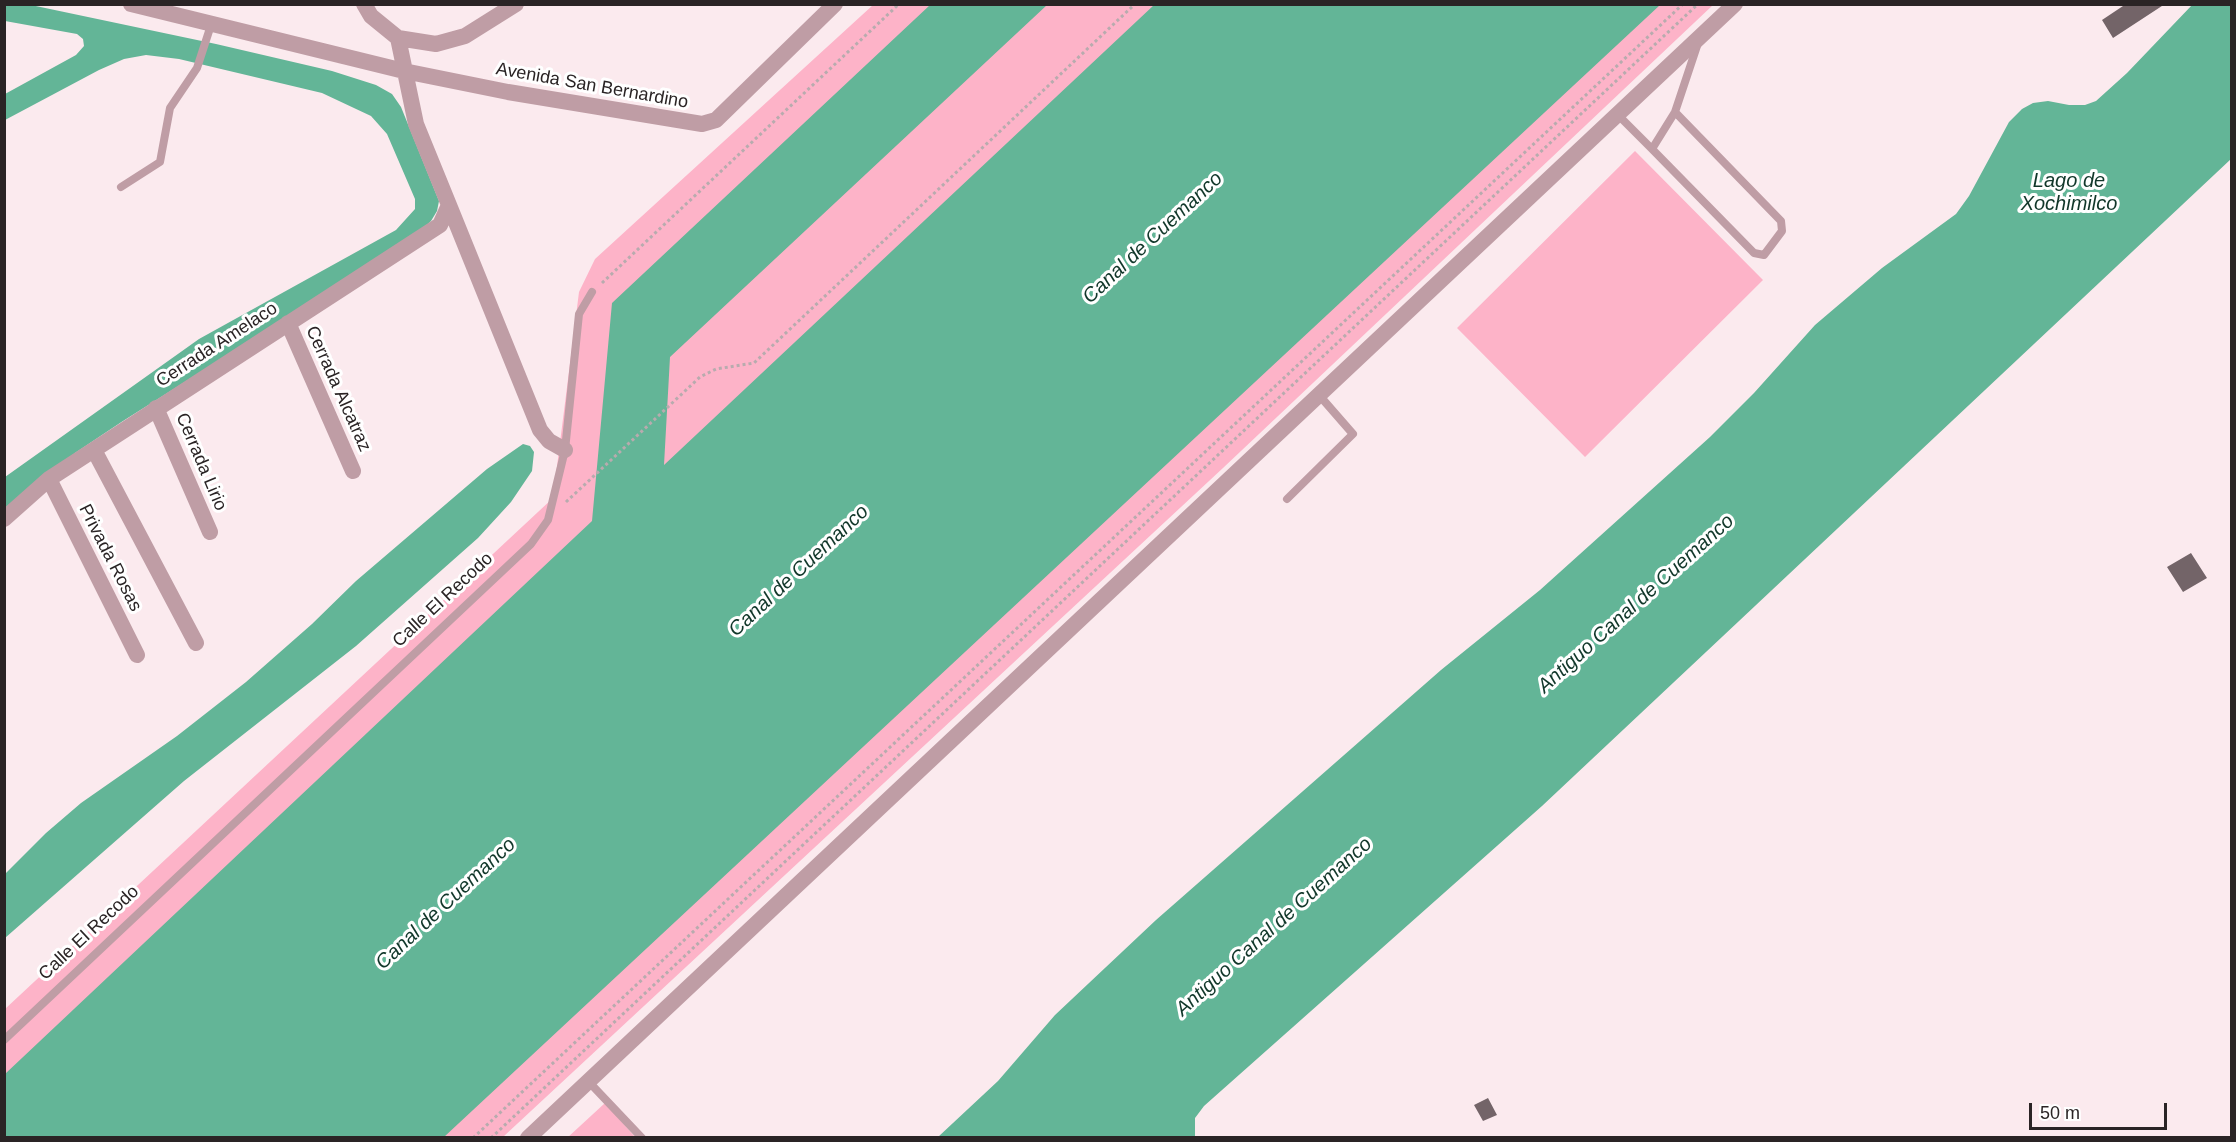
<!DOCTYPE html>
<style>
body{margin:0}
#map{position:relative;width:2236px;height:1142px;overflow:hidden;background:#fbeaee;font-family:Helvetica,sans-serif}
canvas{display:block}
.frame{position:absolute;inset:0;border:6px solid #2a2425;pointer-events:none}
.scale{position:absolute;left:2029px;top:1103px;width:138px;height:27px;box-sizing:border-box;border:3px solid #2a2425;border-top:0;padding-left:8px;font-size:18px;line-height:21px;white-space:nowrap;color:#2a2425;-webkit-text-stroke:4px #fff;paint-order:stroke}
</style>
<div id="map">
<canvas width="2236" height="1142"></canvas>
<div class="frame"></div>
<div class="scale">50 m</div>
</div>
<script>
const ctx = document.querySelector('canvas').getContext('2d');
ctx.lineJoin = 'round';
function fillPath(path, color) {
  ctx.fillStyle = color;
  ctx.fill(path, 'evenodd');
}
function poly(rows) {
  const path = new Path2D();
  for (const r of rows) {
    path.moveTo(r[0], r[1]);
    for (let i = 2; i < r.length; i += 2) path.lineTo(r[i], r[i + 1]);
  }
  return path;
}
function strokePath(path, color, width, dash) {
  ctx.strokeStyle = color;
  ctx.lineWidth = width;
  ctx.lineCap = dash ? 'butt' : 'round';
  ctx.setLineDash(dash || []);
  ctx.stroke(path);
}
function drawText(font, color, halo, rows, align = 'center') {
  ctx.font = font + ' Helvetica,sans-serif';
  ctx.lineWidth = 6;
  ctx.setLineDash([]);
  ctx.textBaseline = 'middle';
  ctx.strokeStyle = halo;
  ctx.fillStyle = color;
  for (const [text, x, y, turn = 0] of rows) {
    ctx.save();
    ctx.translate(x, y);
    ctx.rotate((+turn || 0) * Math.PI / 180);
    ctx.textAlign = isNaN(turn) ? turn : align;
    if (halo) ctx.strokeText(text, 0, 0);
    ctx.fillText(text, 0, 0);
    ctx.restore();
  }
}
fillPath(poly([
 [873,5,1713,5,1223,468,503,1137,5,1138,5,1009,553,498,579,292,595,259],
 [1635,151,1763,280,1585,457,1457,328],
 [605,1103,636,1138,567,1138]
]), '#fdb3c8');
fillPath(poly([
 [2193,4,2231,5,2231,159,1542,806,1204,1106,1195,1118,1195,1137,938,1137,998,1081,1055,1015,1156,920,1441,670,1540,590,1710,437,1754,393,1815,325,1882,268,1956,214,1969,196,2009,122,2022,109,2033,103,2048,101,2069,105,2085,105,2096,101,2127,73],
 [5,5,31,5,216,44,332,71,376,85,392,94,401,107,439,201,437,211,431,221,413,238,123,421,75,453,5,510,5,477,199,339,396,230,415,209,415,199,387,134,371,116,322,93,179,59,146,55,124,59,99,70,5,120,5,94,76,55,84,46,83,39,77,34,5,21],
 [930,5,1047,5,670,357,664,465,1154,5,1660,5,444,1137,5,1137,5,1074,592,521,612,303],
 [523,444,530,446,534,452,532,471,511,502,478,538,356,646,184,781,5,938,5,874,46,833,81,803,177,736,246,682,312,624,356,581,487,469]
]), '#63b597');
fillPath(poly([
 [2126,4,2165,4,2113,38,2102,20],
 [2191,553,2207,578,2183,592,2167,567],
 [1488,1098,1497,1115,1483,1121,1474,1105]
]), '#736468');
strokePath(poly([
 [602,283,899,4],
 [566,502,700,377,716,369,754,363,1135,4],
 [473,1138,1683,4],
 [491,1138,1698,4]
]), '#b8abae', 3, [3, 3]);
strokePath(poly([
 [1675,112,1781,221,1782,231,1764,255,1754,253,1652,149,1675,112,1698,43],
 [1618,115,1652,149],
 [121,187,160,162,170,108,197,68,211,25],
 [1287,499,1353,434,1319,395],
 [4,1040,531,544,548,520,565,450,579,314,592,292],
 [588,1081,642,1138]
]), '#bf9da5', 8);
strokePath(poly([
 [131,4,404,71,508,92,702,124,716,120,835,4],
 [364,4,371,16,398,38,416,124,449,205,540,430,549,441,565,450],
 [398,38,436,44,465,36,516,4],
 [288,323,353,471],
 [156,408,210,532],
 [94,450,196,643],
 [49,479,137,655],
 [4,519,49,479,440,225,449,205],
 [528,1138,1735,4]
]), '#bf9da5', 16);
drawText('18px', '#2a2425', '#fff', [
 ["Avenida San Bernardino",592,86,10],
 ["Cerrada Amelaco",217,345,-33],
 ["Cerrada Alcatraz",338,389,66],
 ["Cerrada Lirio",201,462,67],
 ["Privada Rosas",110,558,63],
 ["Calle El Recodo",443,600,-43],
 ["Calle El Recodo",89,933,-43]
]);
drawText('italic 20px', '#11372a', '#fff', [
 ["Lago de",2069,181],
 ["Xochimilco",2069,204],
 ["Canal de Cuemanco",1153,238,-43],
 ["Canal de Cuemanco",799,571,-43],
 ["Antiguo Canal de Cuemanco",1636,604,-42],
 ["Canal de Cuemanco",446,904,-43],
 ["Antiguo Canal de Cuemanco",1274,927,-42]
]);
</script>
